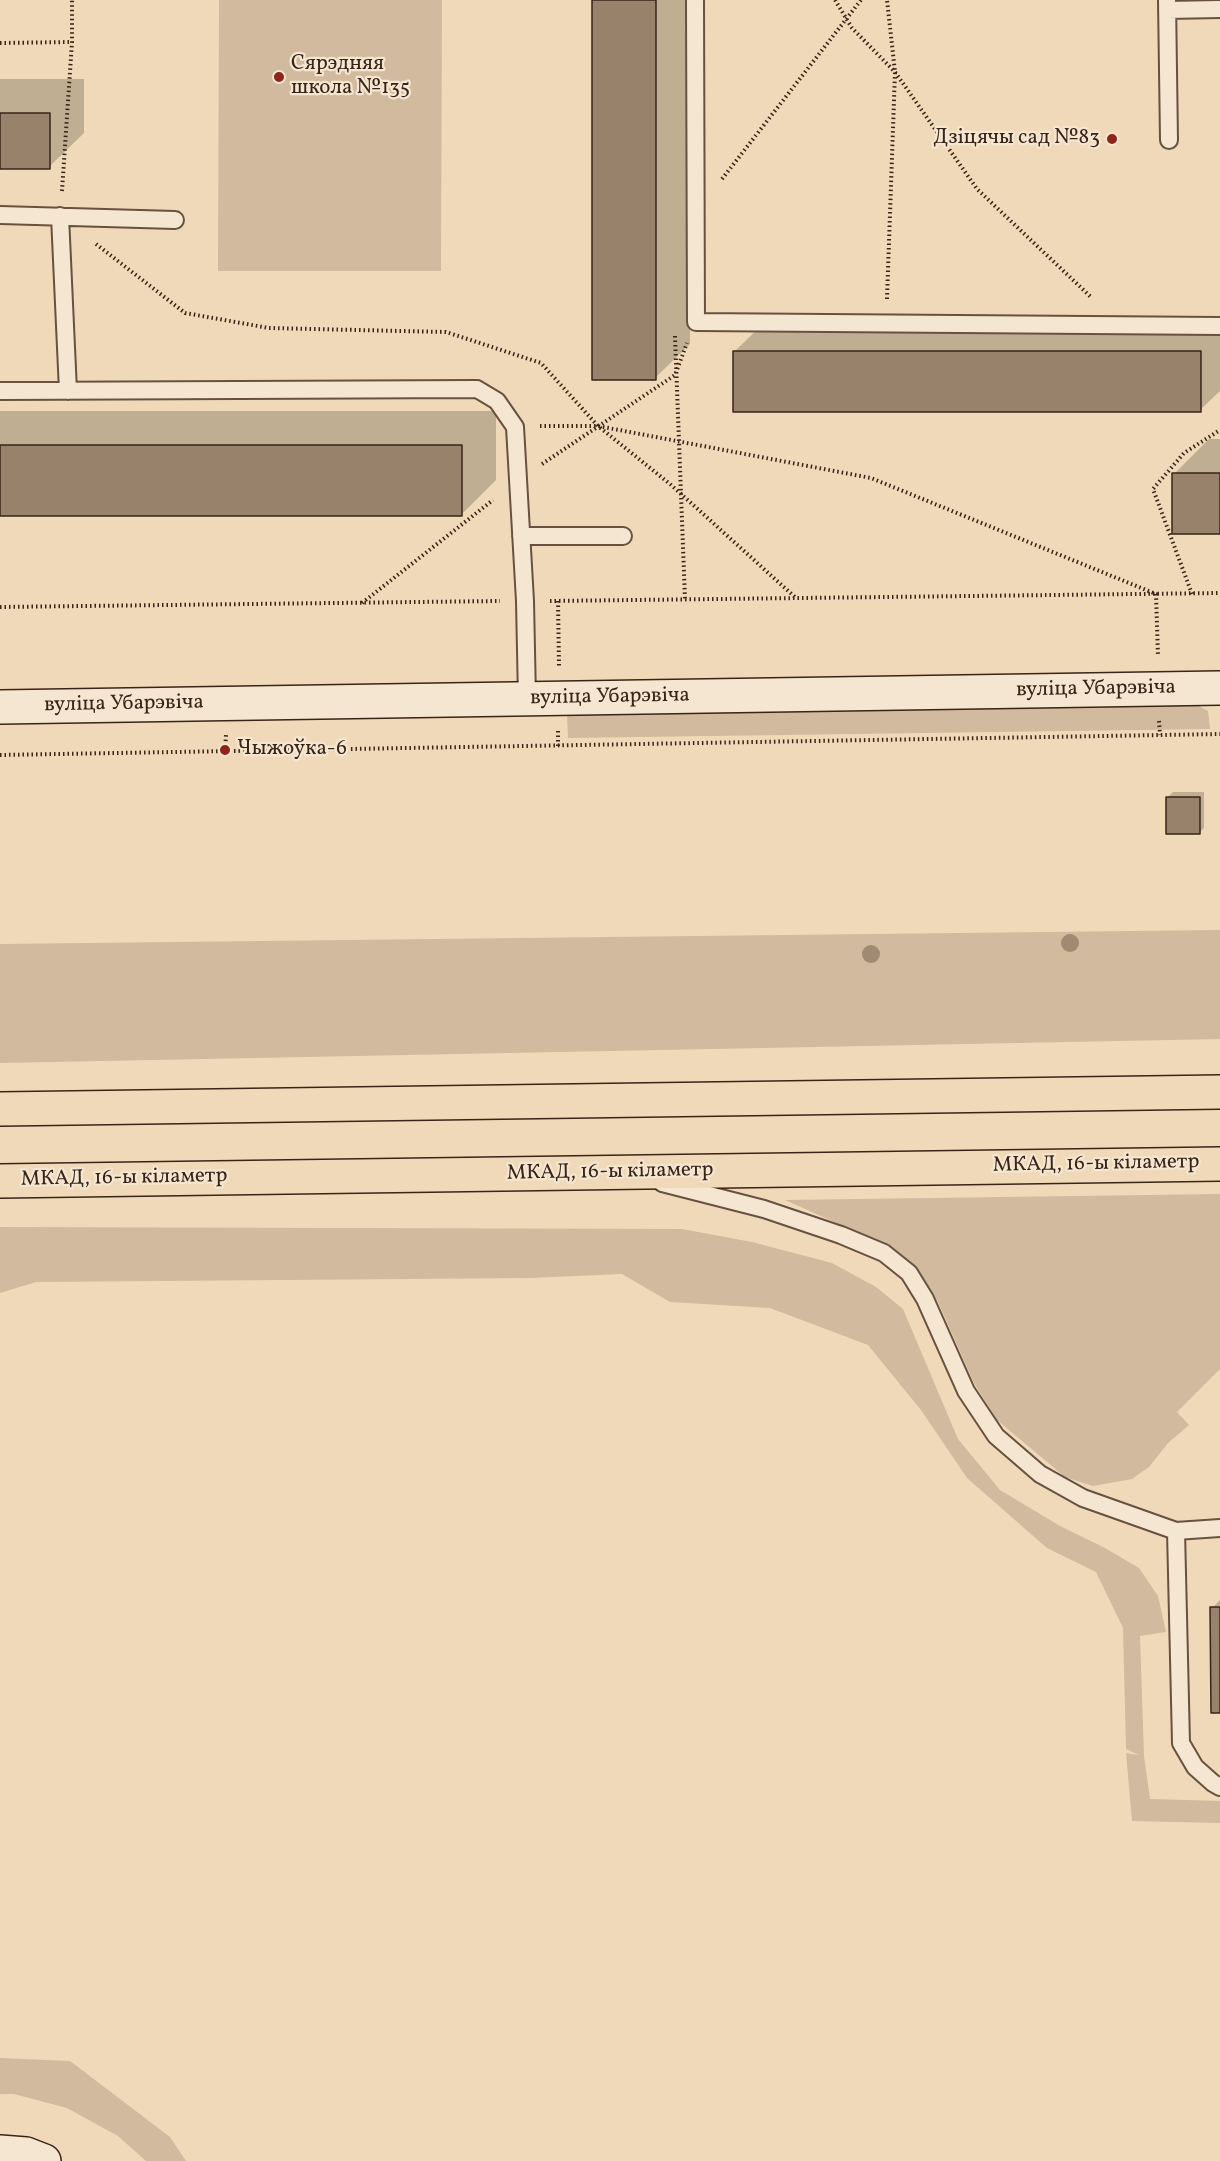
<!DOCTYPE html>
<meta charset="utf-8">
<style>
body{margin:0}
canvas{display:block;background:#f0d9b8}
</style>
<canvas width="1220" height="2161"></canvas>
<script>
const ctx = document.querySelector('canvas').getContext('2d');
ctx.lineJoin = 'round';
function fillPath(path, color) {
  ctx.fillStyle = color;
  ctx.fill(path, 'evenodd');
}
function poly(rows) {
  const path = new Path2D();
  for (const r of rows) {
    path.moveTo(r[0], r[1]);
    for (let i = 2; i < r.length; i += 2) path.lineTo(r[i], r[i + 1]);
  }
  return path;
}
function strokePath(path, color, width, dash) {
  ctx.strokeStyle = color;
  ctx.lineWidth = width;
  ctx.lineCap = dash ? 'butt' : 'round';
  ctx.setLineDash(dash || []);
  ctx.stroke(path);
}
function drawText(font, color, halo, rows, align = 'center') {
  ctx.font = font + ' Vollkorn,serif';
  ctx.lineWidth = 4.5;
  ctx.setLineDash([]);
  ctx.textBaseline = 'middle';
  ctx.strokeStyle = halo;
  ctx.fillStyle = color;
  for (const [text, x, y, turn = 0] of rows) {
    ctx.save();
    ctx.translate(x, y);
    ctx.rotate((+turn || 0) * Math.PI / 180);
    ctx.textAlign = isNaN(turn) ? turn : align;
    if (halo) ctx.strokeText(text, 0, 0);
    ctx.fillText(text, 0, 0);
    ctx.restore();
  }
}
fillPath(poly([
 [219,0,442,0,441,271,218,271],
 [1197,705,1208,711,1210,729,568,738,567,713],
 [1220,930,1220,1039,0,1063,0,944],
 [1220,1194,1220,1371,1219,1370,1177,1412,1189,1425,1168,1443,1149,1467,1132,1479,1093,1486,1065,1477,997,1420,974,1383,938,1302,917,1268,893,1248,785,1200],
 [0,1227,682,1229,752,1242,832,1263,876,1287,903,1309,958,1439,1000,1490,1060,1526,1105,1548,1139,1568,1158,1596,1166,1632,1140,1636,1144,1756,1150,1799,1220,1801,1220,1823,1132,1821,1126,1753,1139,1755,1126,1749,1123,1628,1096,1572,1047,1548,967,1478,921,1410,868,1345,770,1308,670,1302,622,1274,530,1278,36,1282,0,1293],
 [0,2058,70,2061,170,2137,186,2161,146,2161,118,2136,67,2108,14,2094,0,2094]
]), '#d1ba9d');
fillPath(poly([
 [594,0,690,0,690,344,655,378],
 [0,79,84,79,84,133,49,167,0,167],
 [769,318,1220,318,1220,391,1200,410,734,352],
 [0,411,496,411,496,480,461,515,0,515],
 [1209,439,1220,439,1220,532,1174,474],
 [1173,792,1204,792,1204,828,1200,832,1168,797],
 [1220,1600,1220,1712,1212,1608]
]), '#0003');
const building = poly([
 [592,0,656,0,656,380,592,380,592,0],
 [0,113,50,113,50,169,0,169,0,113],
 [733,351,1201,351,1201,412,733,412,733,351],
 [0,445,462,445,462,516,0,516,0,445],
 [1172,473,1220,473,1220,534,1172,534,1172,473],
 [1166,797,1200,797,1200,834,1166,834,1166,797],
 [1210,1607,1220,1607,1220,1713,1211,1713,1210,1607]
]);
fillPath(building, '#98826b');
strokePath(building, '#392418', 1.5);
const service = poly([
 [695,0,696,322,1220,326],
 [1167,0,1169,140],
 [1167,10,1220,9],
 [0,215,175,220],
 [60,216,68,391],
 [0,391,477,389,497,401,515,427,525,601,527,699],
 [521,536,623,536],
 [662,1183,764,1209,841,1235,884,1253,909,1273,925,1299,966,1391,996,1436,1040,1474,1083,1498,1176,1531,1220,1528],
 [1176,1531,1181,1743,1195,1767,1213,1783,1220,1787]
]);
const secondary = poly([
 [0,707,1220,688],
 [0,2152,26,2154,44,2161]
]);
const trunk = poly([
 [0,1109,1220,1092],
 [0,1181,1220,1164]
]);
strokePath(service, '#675140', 20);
strokePath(secondary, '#392418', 36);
strokePath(trunk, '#392418', 36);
strokePath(poly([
 [835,0,852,28,895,72,977,189,1092,298],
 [0,43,72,42],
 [722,179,861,0],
 [62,191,72,42,72,0],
 [96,244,185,313,269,328,446,332,541,363,598,426,670,484,796,598],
 [887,299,895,72,887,0],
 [675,336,685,599],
 [540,426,598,426,871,478,1156,594,1158,656],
 [542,464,675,375,687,343],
 [1192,594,1153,489,1184,453,1220,430],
 [550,601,1220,593],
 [558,601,559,666],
 [362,603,493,500],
 [0,607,500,601],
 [1159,721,1160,735],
 [558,746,558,731],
 [225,750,226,735],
 [0,755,1220,734]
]), '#392418', 4, [1.5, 3]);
strokePath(service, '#f5e6d1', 16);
strokePath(secondary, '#f5e6d1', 33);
strokePath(trunk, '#f0d9b8', 33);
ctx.fillStyle = '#a08a72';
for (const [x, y] of [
 [1070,943],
 [871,954]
]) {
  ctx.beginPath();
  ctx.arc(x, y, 9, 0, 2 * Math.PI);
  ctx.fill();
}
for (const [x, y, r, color] of [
 [279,77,6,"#8f2418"],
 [1112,139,6,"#8f2418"],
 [225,750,6,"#8f2418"]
]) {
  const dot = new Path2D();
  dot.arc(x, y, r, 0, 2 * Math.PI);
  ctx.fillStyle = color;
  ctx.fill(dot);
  strokePath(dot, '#f5e6d1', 2);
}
drawText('21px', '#392418', '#f5e6d1', [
 ["Сярэдняя",291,65],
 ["школа №135",291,89],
 ["Дзіцячы сад №83",1100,139,"right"],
 ["Чыжоўка-6",237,750]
], 'left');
drawText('21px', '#392418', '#f5e6d1', [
 ["вуліца Убарэвіча",1096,690,-1],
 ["вуліца Убарэвіча",610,698,-1],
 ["вуліца Убарэвіча",124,705,-1],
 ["МКАД, 16-ы кіламетр",1096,1165,-1],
 ["МКАД, 16-ы кіламетр",610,1173,-1],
 ["МКАД, 16-ы кіламетр",124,1179,-1]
]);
</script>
